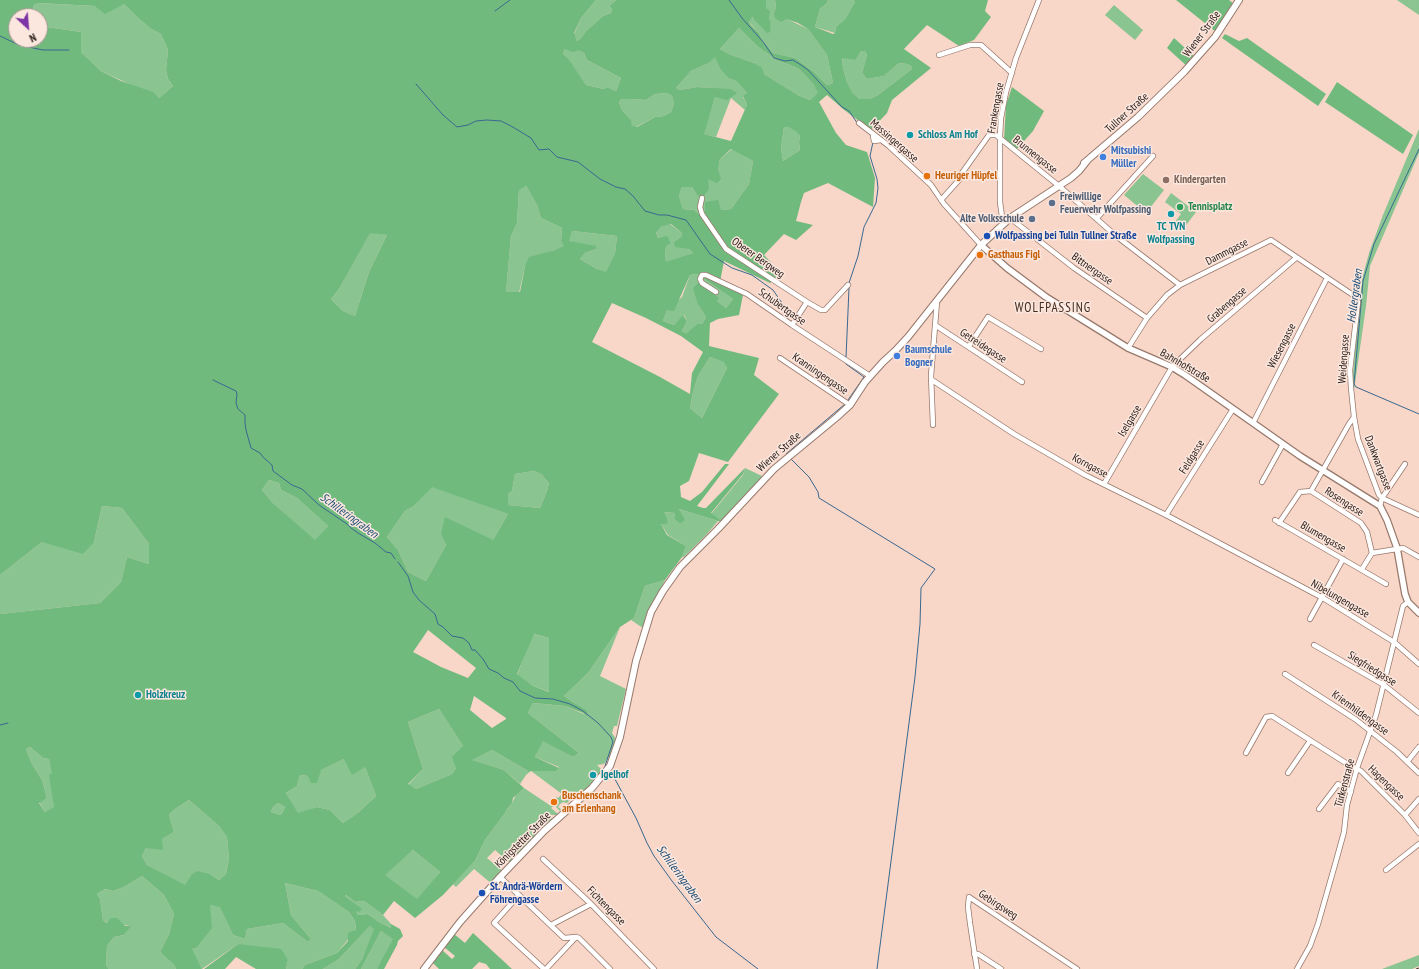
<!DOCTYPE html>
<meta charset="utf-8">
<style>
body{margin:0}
#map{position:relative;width:1419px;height:969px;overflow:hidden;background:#f8d6c8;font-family:"PT Sans Narrow",sans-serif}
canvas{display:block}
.north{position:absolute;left:8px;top:8px;width:40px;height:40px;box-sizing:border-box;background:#fbe7de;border:1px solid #a6958e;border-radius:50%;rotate:154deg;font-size:11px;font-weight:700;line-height:16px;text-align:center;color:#261a15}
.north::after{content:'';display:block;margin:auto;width:14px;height:18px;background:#7d34a7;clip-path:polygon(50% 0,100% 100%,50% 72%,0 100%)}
</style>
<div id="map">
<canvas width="1419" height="969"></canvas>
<div class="north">N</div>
</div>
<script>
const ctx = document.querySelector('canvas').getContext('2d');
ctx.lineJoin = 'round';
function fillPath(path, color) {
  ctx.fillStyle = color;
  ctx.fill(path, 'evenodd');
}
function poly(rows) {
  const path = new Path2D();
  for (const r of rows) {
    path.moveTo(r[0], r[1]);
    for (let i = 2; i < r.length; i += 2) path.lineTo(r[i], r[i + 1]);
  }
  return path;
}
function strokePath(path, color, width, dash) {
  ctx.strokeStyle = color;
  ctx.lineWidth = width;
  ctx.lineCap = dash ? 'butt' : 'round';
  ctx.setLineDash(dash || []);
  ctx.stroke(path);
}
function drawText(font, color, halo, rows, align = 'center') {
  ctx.font = font + ' "PT Sans Narrow",sans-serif';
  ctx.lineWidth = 3;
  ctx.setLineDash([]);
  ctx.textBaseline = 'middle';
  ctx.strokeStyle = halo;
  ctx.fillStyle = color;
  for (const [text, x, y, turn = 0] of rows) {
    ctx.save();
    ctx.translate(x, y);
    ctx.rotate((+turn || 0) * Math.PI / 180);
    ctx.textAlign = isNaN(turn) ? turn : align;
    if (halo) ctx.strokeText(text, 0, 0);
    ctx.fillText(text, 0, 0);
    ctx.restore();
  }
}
fillPath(poly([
 [596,0,616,0,609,6,612,9,611,13,603,16,586,31,581,38,577,41,574,34,581,18],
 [766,0,775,0,776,7,774,13,808,29,827,55,833,83,827,85,814,72,795,58,773,53,763,41,759,33,749,22,751,17,770,26,771,20,769,19,766,8],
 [828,0,853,0,855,2,845,19,836,27,835,33,815,27,820,9,827,3],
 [1397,0,1419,0,1419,15],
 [38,3,95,6,124,4,138,18,151,29,161,34,168,50,166,70,168,79,173,86,159,98,101,71,81,52,81,32,40,26,40,16,31,16,34,5],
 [1114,5,1143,30,1135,40,1105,15],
 [739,28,757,46,778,61,788,64,799,69,814,85,819,93,810,100,798,95,764,74,754,63,729,54,720,49],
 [565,49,579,49,584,53,587,60,621,78,616,91,607,87,604,89,586,85,563,54],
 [865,50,867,55,862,73,867,79,884,76,899,63,907,64,911,66,912,69,878,95,870,99,860,99,853,93,847,82,843,68,842,57,856,60,861,51],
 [715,56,720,69,728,78,736,81,747,93,743,97,747,105,745,110,731,98,716,137,703,134,715,97,712,88,697,87,680,90,676,88,691,71,709,63],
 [667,93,672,96,674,104,671,112,664,116,655,117,636,127,630,125,632,121,622,110,619,102,622,99,633,99,646,100,655,94],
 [784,127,788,127,796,130,800,136,799,142,800,150,783,161,781,148],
 [1419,129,1419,153,1370,266,1366,306,1354,390,1352,384,1362,279,1369,253,1383,215],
 [732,149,753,161,749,184,731,209,705,212,700,215,694,210,683,209,679,196,682,187,692,187,697,195,708,186,708,178,718,170,720,159],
 [1143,174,1164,190,1146,213,1124,195],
 [526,186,537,205,541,218,562,228,561,241,565,246,552,251,525,266,519,293,506,292,511,236,517,223,519,189],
 [1171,193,1196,212,1184,228,1175,222,1181,214,1165,202],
 [670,224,682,233,682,236,674,242,689,249,693,253,666,263,665,251,667,245,664,236,658,238,656,233,661,227],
 [572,231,617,236,615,253,606,273,597,269,580,259,585,253,596,249,568,241],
 [370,232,387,235,369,272,355,316,343,311,331,299,339,289],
 [697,274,733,299,726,308,717,301,719,298,698,305,706,317,702,324,698,323,686,335,682,331,687,321,684,315,674,325,663,321,667,310,682,297,690,275],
 [710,357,725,362,727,368,702,418,690,408,693,392,698,376],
 [745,468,762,476,761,480,722,521,711,514,743,475],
 [534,471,541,474,549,483,547,491,540,508,508,505,508,494,512,491,515,474],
 [269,480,279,483,281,490,297,498,328,526,315,541,273,503,262,490],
 [432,486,508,514,493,540,441,533,446,545,426,581,408,572,398,550,387,537,405,511,414,506],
 [102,506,122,508,149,544,149,564,127,557,121,582,100,603,0,614,0,575,42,542,94,542],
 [679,509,718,521,707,534,684,557,682,557,686,546,668,535,661,524,666,524,663,512,675,513,674,519,680,524,684,520],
 [665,580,650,611,643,628,631,620,634,618,645,586],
 [620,627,600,676,626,689,617,726,614,726,612,733,616,739,614,750,604,764,597,765,603,771,598,778,576,798,565,789,564,791,571,797,568,794,567,796,570,800,567,803,563,802,560,804,558,807,561,809,560,811,556,807,558,804,557,803,554,807,552,807,551,808,558,814,557,815,550,815,549,818,554,818,543,828,540,825,533,830,537,834,510,863,495,850,487,858,503,871,492,884,474,869,456,887,453,884,475,861,485,840,505,813,507,809,512,803,516,795,524,788,551,806,557,801,554,799,556,797,558,798,562,794,531,771,526,775,520,784,504,770,471,760,492,750,528,771,556,771,559,767,535,757,543,740,573,757,579,753,528,713,533,703,565,706,586,715,575,703,564,696,588,673],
 [533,634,549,638,550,692,533,686,517,675],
 [439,709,463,746,456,768,452,774,416,789,408,785,423,769,408,722],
 [30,747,43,758,49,759,53,773,54,808,45,812,39,802,47,798,42,780,32,764,26,749],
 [344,759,365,767,376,796,359,812,343,823,330,810,317,807,298,814,286,793,297,786,300,775,308,776],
 [189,800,219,826,227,837,229,859,226,874,219,880,210,874,191,875,185,886,147,865,142,856,146,848,174,832,169,815,175,809],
 [278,803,285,807,283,812,280,815,271,812,273,807],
 [413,850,440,872,417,900,384,875],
 [142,876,164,895,174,914,169,934,160,952,174,965,176,969,109,969,106,965,107,946,114,937,124,935,130,926,108,923,103,920,100,899,97,894,105,889,113,891,124,887],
 [285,883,318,891,349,912,355,921,356,930,337,953,305,965,302,969,286,969,288,960,238,944,202,969,191,949,196,948,209,905,220,906,233,935,245,939,247,929,283,923,308,942,311,939,291,915],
 [346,895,355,902,364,901,383,915,391,924,391,928,379,922,368,914,358,915,356,911,361,909,345,896],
 [370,926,375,928,362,959,355,969,323,969,339,959],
 [381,931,394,939,381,965,377,969,361,969],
 [1419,955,1419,966,1412,969,1382,969]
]), '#89c491');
fillPath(poly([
 [0,0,596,0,581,18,574,33,577,41,581,38,586,31,603,16,611,13,612,9,609,6,616,0,766,0,766,8,770,11,769,16,769,19,771,20,770,32,767,33,752,17,749,22,751,25,759,33,763,41,773,53,795,58,814,72,827,85,833,83,827,55,808,29,798,23,786,19,781,22,775,18,774,13,776,7,775,0,828,0,827,3,820,9,815,27,833,34,835,33,836,27,845,19,855,2,853,0,988,0,985,11,991,17,974,40,959,46,927,25,904,49,931,68,892,100,887,113,871,130,843,109,827,95,819,102,836,133,846,145,867,152,875,178,873,207,828,183,804,193,801,202,796,221,813,225,796,240,784,234,764,255,782,274,770,283,724,261,720,282,743,295,739,315,718,319,710,323,709,346,759,358,754,375,779,394,728,462,699,453,689,481,680,486,681,497,690,501,702,492,725,464,729,464,697,506,703,508,706,508,745,468,743,474,711,513,722,521,718,521,679,509,685,520,680,524,674,519,675,513,664,512,668,522,666,524,661,524,667,535,686,546,682,557,665,580,645,586,634,618,620,627,588,673,564,696,587,711,587,716,583,713,565,706,533,703,528,713,579,753,573,757,543,741,535,757,559,768,556,771,528,771,492,750,472,760,504,770,524,788,513,798,512,803,507,809,505,813,485,840,475,861,443,895,415,918,394,901,383,915,364,901,355,902,346,895,345,896,362,909,359,912,356,911,358,915,368,914,379,922,391,928,391,924,400,929,403,936,398,941,397,945,384,969,377,969,393,939,381,931,361,969,355,969,362,959,374,929,370,926,339,959,323,969,302,969,305,965,337,953,348,941,348,933,356,930,355,921,349,912,318,891,285,883,291,915,311,939,308,942,283,923,247,929,245,939,233,935,220,907,210,905,212,928,196,948,192,949,202,969,176,969,174,965,160,952,169,934,174,914,164,895,142,876,124,887,113,891,105,889,97,894,100,899,103,920,107,923,111,918,117,918,125,926,131,926,124,935,114,937,107,946,106,965,109,969,0,969,0,614,100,603,121,582,127,557,149,564,149,544,122,508,102,506,94,542,83,554,42,542,0,575],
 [38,3,95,6,105,14,124,4,138,18,151,29,161,34,168,50,166,70,168,79,173,86,159,98,153,92,121,81,101,71,81,52,81,32,40,26,40,40,16,40,16,16,31,16,34,5],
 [739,28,757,46,778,61,788,64,799,69,814,85,818,93,810,100,798,95,764,74,762,68,754,63,729,54,720,49],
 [565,49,573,52,579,50,584,53,587,60,621,78,616,91,607,87,604,89,586,85,569,60,563,54],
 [861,51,865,51,867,55,862,73,867,79,884,76,899,63,907,64,911,66,912,69,878,95,870,99,860,99,853,93,847,82,843,68,842,58,856,60],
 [715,57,720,69,728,78,736,81,747,93,743,96,747,105,731,141,704,134,715,97,727,100,737,93,730,89,697,87,680,90,676,88,691,71,709,63],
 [667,93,672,96,674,104,671,112,664,116,655,117,637,127,631,125,632,121,622,110,619,102,622,99,633,99,646,100,655,94],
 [784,127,788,127,796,131,800,136,799,142,800,150,783,161,781,148],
 [731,149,753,161,749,184,731,209,721,210,718,200,705,202,705,212,700,215,694,210,683,209,679,196,682,187,692,187,697,195,703,197,709,189,708,179,717,183,721,179,718,170,720,159],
 [526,186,537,205,541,218,562,228,561,241,564,246,552,251,529,257,525,266,520,292,506,292,511,236,517,223,519,190],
 [671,224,682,233,682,236,674,242,675,247,689,249,693,253,666,262,665,251,667,245,670,244,670,242,668,237,664,236,658,238,656,233,661,227],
 [572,231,617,236,615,253,606,272,597,269,580,259,585,253,596,249,596,246,569,241],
 [370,233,387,235,369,272,355,316,343,311,331,299,339,289],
 [697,274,733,299,726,308,717,301,719,298,698,283,693,288,698,305,706,317,702,324,698,323,686,334,682,331,687,321,683,315,674,325,663,321,667,310,674,311,690,275],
 [612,303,646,318,681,336,703,352,692,373,690,394,660,377,592,342],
 [710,357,724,362,727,368,702,418,690,408,693,392,698,376],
 [534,471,541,474,549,483,547,491,540,508,508,505,508,494,512,491,515,474],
 [269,480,279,483,281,490,297,498,328,526,315,540,273,503,262,490],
 [432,487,508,514,493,540,445,517,441,534,446,545,426,581,408,572,398,550,387,537,405,511,414,506],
 [428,630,476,668,468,678,441,667,413,652],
 [534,634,549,638,549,692,533,686,517,674],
 [474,696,506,718,506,719,492,728,470,710],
 [439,709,463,746,452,757,456,768,452,774,416,789,408,784,423,769,408,722],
 [30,747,43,758,49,759,52,773,49,775,54,807,45,812,39,803,47,798,42,780,32,764,26,749],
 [344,759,352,775,365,767,376,796,359,812,343,823,330,810,317,807,298,813,286,793,297,786,300,775,308,776,311,783,317,783,321,770],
 [189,800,219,826,227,837,229,859,226,874,219,880,210,874,197,871,191,875,185,885,147,865,142,856,146,848,163,850,162,839,174,832,169,815,175,809],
 [278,803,285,807,283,812,280,815,271,812,273,807],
 [413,850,440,872,417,899,385,875],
 [1176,0,1229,0,1234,4,1216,32],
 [1225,34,1239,41,1247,38,1326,94,1318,106,1222,38],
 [1174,38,1195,57,1188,67,1167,48],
 [1337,82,1413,135,1403,154,1325,102],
 [1012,87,1044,111,1033,131,1017,149,1004,140,1006,105],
 [473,933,512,969,490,969,486,964,479,962,472,969,439,969,432,962,442,950,452,959,455,956,444,947,454,934,465,943],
 [238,944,281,949,288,960,286,969,256,969,236,957,225,969,204,969]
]), '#71ba7e');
strokePath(poly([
 [729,0,742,18,764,43,774,58,785,61,793,60,801,65,808,70,842,107,849,111,860,127],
 [495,11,510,0],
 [0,36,19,45,43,50,69,50],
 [416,84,443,115,457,127,468,125,476,121,487,120,501,121,511,126,531,138,539,150,549,149,557,157,578,162,600,179,616,187,625,189,633,196,645,211,659,215,667,215,686,220,710,254,732,268,752,275,773,290,782,303,784,313,788,319],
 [1419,149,1374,244,1363,281,1354,384,1356,387,1419,414],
 [849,283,858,256,864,227,876,203,878,188,877,179,870,156,873,142],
 [846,358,849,288],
 [846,362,846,364,864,377,848,400],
 [213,380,236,391,237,394,236,403,238,409,245,415,245,423,246,430,251,448,260,453,263,457,272,465,273,471,292,485,302,489,319,505,347,524,351,528,358,533,375,543,386,552,391,553,395,559],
 [787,455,786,454,845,404],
 [791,459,809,477,818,492,819,498,935,569,921,588,920,624,915,677,877,969],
 [398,562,408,576,413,592,419,600,435,614,438,624,443,627,452,636,463,638,469,643,472,650,475,650,483,659,489,669,498,673,504,678,513,682,520,691,535,698,553,699,570,704,583,711,598,723,611,737,613,742,605,766],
 [0,725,8,723],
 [610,770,636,818,647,843,654,856,672,881,716,937,758,969]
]), '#3a6890', 1);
const minor = poly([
 [939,55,970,45,981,45,1012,73],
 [859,123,889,146,931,185,944,204,981,245],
 [874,135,873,136,874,141,881,140],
 [702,198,700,207,702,214,726,249,807,302,821,310,825,310,848,285],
 [941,200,959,180,962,173,989,135,996,135,1059,186,1115,235,1180,285],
 [1010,218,1074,268,1147,318],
 [1097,218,1153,156],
 [1003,224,1000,202,1000,136,1001,118,1006,92,1016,58,1039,0],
 [716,292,702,283,700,279,702,275,706,275,747,294,792,325,870,376],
 [792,325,807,302],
 [935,325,1022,382],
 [969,346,988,317,1041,349],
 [1128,348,1147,318,1167,295,1180,285,1271,240,1356,297,1358,302,1350,370,1351,388,1354,417,1349,424,1311,491],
 [780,358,850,405],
 [932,380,1014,434,1085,475,1166,515,1323,598,1394,642,1419,664],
 [1354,417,1358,439,1379,495,1382,498,1419,515],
 [1253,423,1327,278],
 [933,425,931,376,937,301],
 [1262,482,1283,444],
 [1104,484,1172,367,1201,339,1296,258],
 [1380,506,1382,498,1405,464],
 [1166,515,1233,409],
 [1275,520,1386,584],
 [1279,523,1300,492,1311,491,1361,523,1367,532,1372,553],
 [1362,569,1372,553,1403,548,1419,557],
 [1310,619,1343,559],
 [1314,645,1384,685,1419,713],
 [1285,674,1355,719,1397,752,1419,773],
 [1246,753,1266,717,1272,716,1349,765,1361,771,1405,815,1419,833],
 [1407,762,1419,747],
 [1288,773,1310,741],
 [1319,809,1338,784,1351,792],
 [1405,815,1419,799],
 [543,859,591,904,654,969],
 [1386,870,1419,844],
 [500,877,564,938,576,937,579,938,610,969],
 [519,895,494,923,544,969],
 [551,925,591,904],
 [974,954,978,954,1001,969],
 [546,969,576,937],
 [977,969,970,923,968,907,969,897,1077,969],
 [1297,969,1310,946,1318,924,1336,861,1344,832,1347,805,1357,768,1376,715,1403,606,1408,602]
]);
const tertiary = poly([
 [981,245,1007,268,1046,297,1128,348,1172,367,1185,375,1300,456,1380,506,1387,520,1397,548,1405,594,1408,602,1419,613]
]);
const secondary = poly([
 [1084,163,1138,117,1184,72,1215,37,1239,0],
 [424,969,460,922,500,877,544,831,592,788,610,766,620,737,636,661,651,612,663,591,680,567,718,529,774,469,837,417,850,405,865,382,883,362,895,351,908,337,981,245,1010,218,1071,178,1079,171,1087,161]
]);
strokePath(minor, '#97796c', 6);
strokePath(tertiary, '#97796c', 8);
strokePath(secondary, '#97796c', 8);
strokePath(minor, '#fff', 4.5);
strokePath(tertiary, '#fff', 5.5);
strokePath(secondary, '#fff', 6);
strokePath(poly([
 [1416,969,1419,968]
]), '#493933', 1, [8, 4]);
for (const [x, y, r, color] of [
 [910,135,4,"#0f9aa8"],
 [1103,157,4,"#3f7fe0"],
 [927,176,4,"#e8710a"],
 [1166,180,4,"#8d6e63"],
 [1052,203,4,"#5c6f8a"],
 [1180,207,4,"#2e9e5b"],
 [1171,214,4,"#0f9aa8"],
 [1032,219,4,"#5c6f8a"],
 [987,236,4,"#1a4fb4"],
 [980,255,4,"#e8710a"],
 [897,356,4,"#3f7fe0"],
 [138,695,4,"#0f9aa8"],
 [593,775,4,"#0f9aa8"],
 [554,802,4,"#e8710a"],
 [482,893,4,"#1a4fb4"]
]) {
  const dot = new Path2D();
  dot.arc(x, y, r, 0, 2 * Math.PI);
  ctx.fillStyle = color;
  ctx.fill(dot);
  strokePath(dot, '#fbe7de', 1.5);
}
drawText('11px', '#261a15', '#fbe7de', [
 ["Wiener Straße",1202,34,-53],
 ["Frankengasse",996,108,-80],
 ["Tullner Straße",1127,113,-42],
 ["Massingergasse",894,141,41],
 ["Brunnengasse",1035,155,39],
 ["Dammgasse",1227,252,-27],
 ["Oberer Bergweg",758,258,35],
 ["Bittnergasse",1092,269,35],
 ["Grabengasse",1227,305,-41],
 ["Schubertgasse",782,307,35],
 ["Getreidegasse",983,346,33],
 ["Wiesengasse",1282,346,-63],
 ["Weidengasse",1344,359,-86],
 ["Bahnhofstraße",1185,366,30],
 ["Kranningengasse",820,374,34],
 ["Iselgasse",1130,421,-59],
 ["Wiener Straße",779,452,-41],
 ["Feldgasse",1192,457,-58],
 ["Dankwartgasse",1378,463,69],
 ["Korngasse",1090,466,28],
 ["Rosengasse",1344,502,33],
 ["Blumengasse",1323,537,30],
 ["Nibelungengasse",1340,599,30],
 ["Siegfriedgasse",1372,669,32],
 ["Kriemhildengasse",1360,713,36],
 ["Türkenstraße",1345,783,-75],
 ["Hagengasse",1386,783,44],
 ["Königstetter Straße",523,840,-45],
 ["Gebirgsweg",998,905,33],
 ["Fichtengasse",606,906,45]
]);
drawText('bold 11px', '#0d838f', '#fbe7de', [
 ["Schloss Am Hof",918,135],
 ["TC TVN",1171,227,"center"],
 ["Wolfpassing",1171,240,"center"],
 ["Holzkreuz",146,695],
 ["Igelhof",601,775]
], 'left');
drawText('bold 11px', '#366cbe', '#fbe7de', [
 ["Mitsubishi",1111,151],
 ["Müller",1111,164],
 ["Baumschule",905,350],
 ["Bogner",905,363]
], 'left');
drawText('bold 11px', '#c56008', '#fbe7de', [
 ["Heuriger Hüpfel",935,176],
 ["Gasthaus Figl",988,255],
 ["Buschenschank",562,796],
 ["am Erlenhang",562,809]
], 'left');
drawText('bold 11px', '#785e54', '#fbe7de', [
 ["Kindergarten",1174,180]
], 'left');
drawText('bold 11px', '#4e5e75', '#fbe7de', [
 ["Freiwillige",1060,197],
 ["Feuerwehr Wolfpassing",1060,210],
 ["Alte Volksschule",1024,219,"right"]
], 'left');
drawText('bold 11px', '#27864d', '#fbe7de', [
 ["Tennisplatz",1188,207]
], 'left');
drawText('bold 11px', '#164399', '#fbe7de', [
 ["Wolfpassing bei Tulln Tullner Straße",995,236],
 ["St. Andrä-Wördern",490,887],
 ["Föhrengasse",490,900]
], 'left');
drawText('italic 12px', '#174972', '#fbe7de', [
 ["Hollergraben",1355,296,-82],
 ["Schilleringraben",349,516,36],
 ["Schilleringraben",679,874,54]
]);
ctx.letterSpacing = '1px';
drawText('13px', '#42291e', '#fbe7de', [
 ["WOLFPASSING",1053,308]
]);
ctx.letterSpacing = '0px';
</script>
